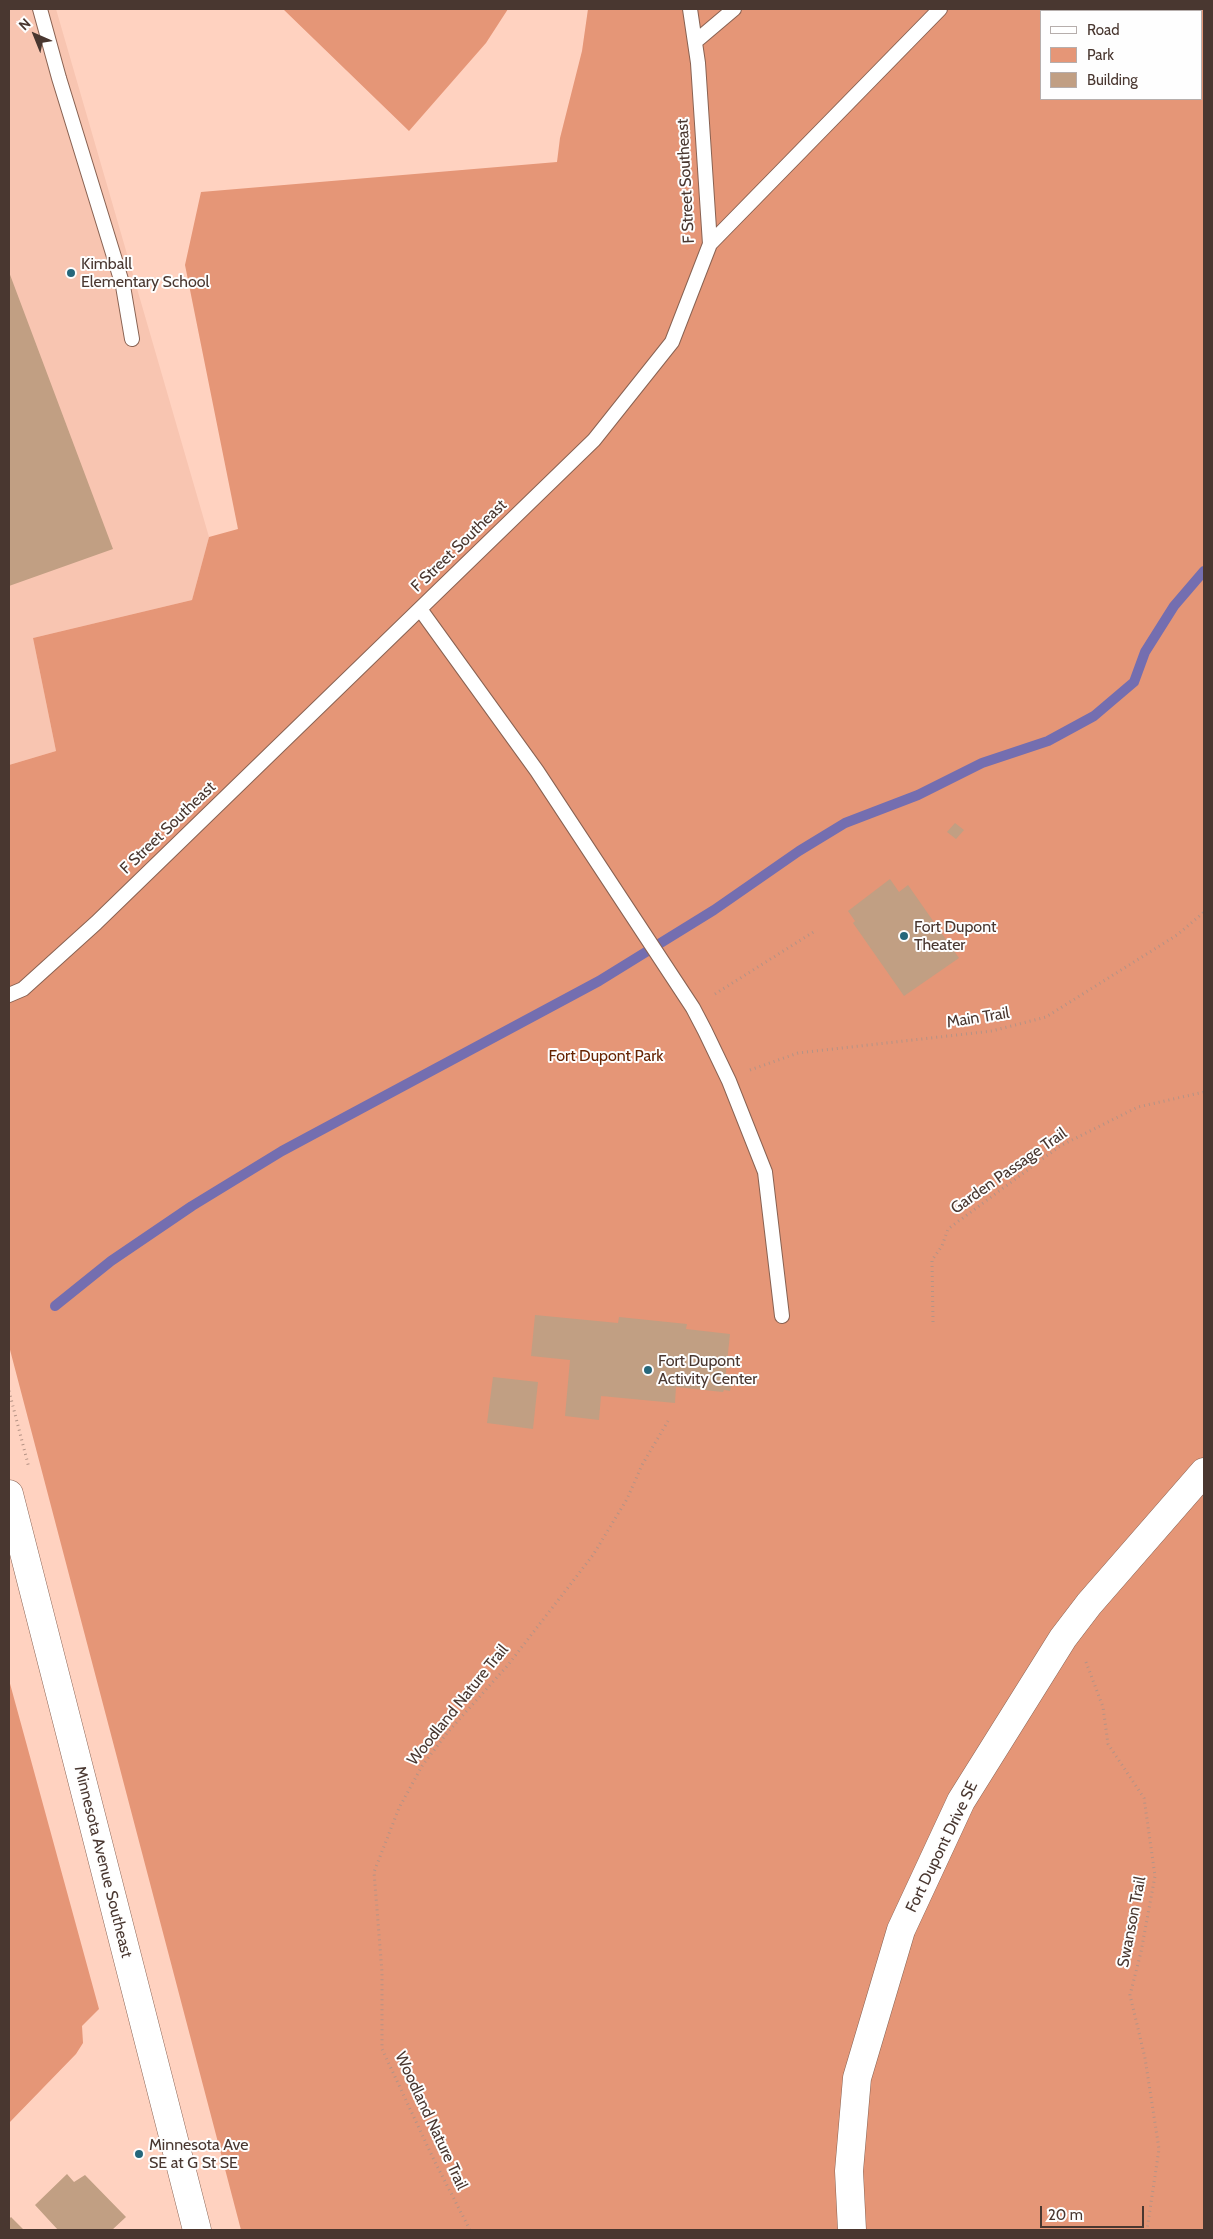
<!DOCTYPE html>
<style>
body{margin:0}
#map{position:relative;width:1213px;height:2239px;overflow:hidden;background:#ffd2c0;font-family:Cabin,sans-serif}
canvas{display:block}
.frame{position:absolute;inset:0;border:10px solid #493730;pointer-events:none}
.legend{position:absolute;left:1040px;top:10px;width:162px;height:90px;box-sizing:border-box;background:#fefefe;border:1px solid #b6aeac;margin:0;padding:6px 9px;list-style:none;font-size:15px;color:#493730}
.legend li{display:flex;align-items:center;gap:10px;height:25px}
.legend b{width:25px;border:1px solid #b6aeac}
.north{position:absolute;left:10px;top:10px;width:50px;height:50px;-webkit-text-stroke:4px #fefefe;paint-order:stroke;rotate:316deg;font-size:14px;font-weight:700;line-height:20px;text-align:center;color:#493730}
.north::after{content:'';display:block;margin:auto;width:18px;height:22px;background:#493730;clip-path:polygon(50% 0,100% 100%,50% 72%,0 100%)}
.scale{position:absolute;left:1040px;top:2206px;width:104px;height:22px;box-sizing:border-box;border:2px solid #493730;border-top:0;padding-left:6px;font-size:15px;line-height:18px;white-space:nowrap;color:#493730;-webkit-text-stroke:4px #fefefe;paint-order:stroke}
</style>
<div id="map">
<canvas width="1213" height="2239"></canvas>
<div class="frame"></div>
<ul class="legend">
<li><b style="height:6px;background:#fff"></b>Road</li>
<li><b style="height:14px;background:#e59677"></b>Park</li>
<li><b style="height:14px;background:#c19f83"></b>Building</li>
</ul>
<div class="north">N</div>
<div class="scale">20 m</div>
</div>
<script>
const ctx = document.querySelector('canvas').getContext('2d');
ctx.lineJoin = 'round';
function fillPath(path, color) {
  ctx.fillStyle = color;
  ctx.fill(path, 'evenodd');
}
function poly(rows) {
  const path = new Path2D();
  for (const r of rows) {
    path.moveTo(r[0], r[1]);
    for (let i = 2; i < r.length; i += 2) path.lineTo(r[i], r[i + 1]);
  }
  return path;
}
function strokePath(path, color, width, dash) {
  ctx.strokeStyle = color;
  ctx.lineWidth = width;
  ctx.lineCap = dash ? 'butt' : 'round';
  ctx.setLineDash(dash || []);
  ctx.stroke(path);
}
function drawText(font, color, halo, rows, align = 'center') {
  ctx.font = font + ' Cabin,sans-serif';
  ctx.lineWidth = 4;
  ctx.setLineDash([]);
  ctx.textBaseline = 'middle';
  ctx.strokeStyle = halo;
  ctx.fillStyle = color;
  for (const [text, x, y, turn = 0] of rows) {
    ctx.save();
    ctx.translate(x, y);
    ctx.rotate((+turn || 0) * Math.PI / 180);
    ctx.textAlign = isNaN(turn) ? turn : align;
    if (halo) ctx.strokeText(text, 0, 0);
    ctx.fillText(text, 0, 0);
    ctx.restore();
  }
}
fillPath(poly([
 [9,9,56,9,209,537,192,600,33,638,56,751,9,765]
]), '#f8c5b1');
fillPath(poly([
 [283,9,508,9,486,43,409,131],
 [588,9,1204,9,1204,2230,241,2230,9,1346,9,765,56,751,33,638,192,600,209,537,238,529,185,265,201,192,557,162,560,138,582,51],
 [1042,11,1202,11,1202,99,1042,99],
 [9,1680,99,2009,82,2026,83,2043,76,2054,9,2123]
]), '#e59677');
strokePath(poly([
 [55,1306,111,1261,192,1206,282,1151,599,981,714,910,799,851,845,823,918,795,982,763,1048,741,1094,716,1134,682,1145,652,1174,606,1204,571]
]), '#746eb0', 10);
fillPath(poly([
 [9,272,113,549,9,586],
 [955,823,964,830,956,839,947,832],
 [890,879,899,892,908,885,959,958,904,996,853,923,855,921,848,911],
 [535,1315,618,1323,619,1317,687,1324,686,1329,730,1334,725,1381,732,1381,730,1391,724,1390,723,1392,676,1387,675,1403,601,1396,599,1420,565,1416,570,1360,531,1356],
 [493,1377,538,1382,533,1429,487,1423],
 [67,2174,74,2182,85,2175,126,2217,112,2230,58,2230,35,2205],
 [11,2217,24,2230,9,2230,9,2219]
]), '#c19f83');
const service = poly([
 [40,9,59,78,123,286,132,339],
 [695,42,734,9],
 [710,244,940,9],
 [420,609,537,771,693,1008,705,1031,729,1081,765,1172,782,1316],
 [9,995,23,989,96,923,594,440,672,342,710,244,698,63,690,9]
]);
const minor = poly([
 [852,2230,849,2171,857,2078,901,1930,961,1801,1063,1638,1089,1604,1204,1472]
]);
const secondary = poly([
 [9,1494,197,2230]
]);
strokePath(service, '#896252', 16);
strokePath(minor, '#896252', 29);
strokePath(secondary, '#896252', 29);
strokePath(poly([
 [715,994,815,931],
 [750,1070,798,1053,992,1031,1046,1017,1177,935,1204,912],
 [933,1322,932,1260,942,1246,948,1229,1060,1146,1138,1107,1204,1092],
 [9,1391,29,1468],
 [1086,1662,1103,1707,1108,1744,1144,1798,1155,1876,1141,1952,1130,1995,1145,2058,1159,2149,1147,2230],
 [470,2230,434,2160,382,2049,382,1972,374,1872,399,1808,422,1766,447,1733,508,1665,593,1555,627,1499,642,1465,668,1421]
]), '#b59385', 3, [1, 4]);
strokePath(service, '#fff', 14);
strokePath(minor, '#fff', 28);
strokePath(secondary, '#fff', 28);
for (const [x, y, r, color] of [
 [71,273,5,"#26677b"],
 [904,936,5,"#26677b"],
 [648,1370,5,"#26677b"],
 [139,2154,5,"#26677b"]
]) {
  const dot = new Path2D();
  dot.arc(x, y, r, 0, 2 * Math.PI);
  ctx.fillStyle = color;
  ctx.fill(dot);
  strokePath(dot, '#fefefe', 2);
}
drawText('16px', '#493730', '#fefefe', [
 ["F Street Southeast",686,181,-93],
 ["F Street Southeast",459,546,-44],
 ["F Street Southeast",168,828,-44],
 ["Main Trail",978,1018,-9],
 ["Garden Passage Trail",1009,1171,-35],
 ["Woodland Nature Trail",458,1705,-51],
 ["Fort Dupont Drive SE",942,1847,-64],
 ["Minnesota Avenue Southeast",103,1862,76],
 ["Swanson Trail",1132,1922,-79],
 ["Woodland Nature Trail",431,2121,65]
]);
drawText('16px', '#493730', '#fefefe', [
 ["Kimball",81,264],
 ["Elementary School",81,282],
 ["Fort Dupont",914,927],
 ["Theater",914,945],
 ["Fort Dupont",658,1361],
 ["Activity Center",658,1379],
 ["Minnesota Ave",149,2145],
 ["SE at G St SE",149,2163]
], 'left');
drawText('16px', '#662403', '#fefefe', [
 ["Fort Dupont Park",606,1056]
]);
</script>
